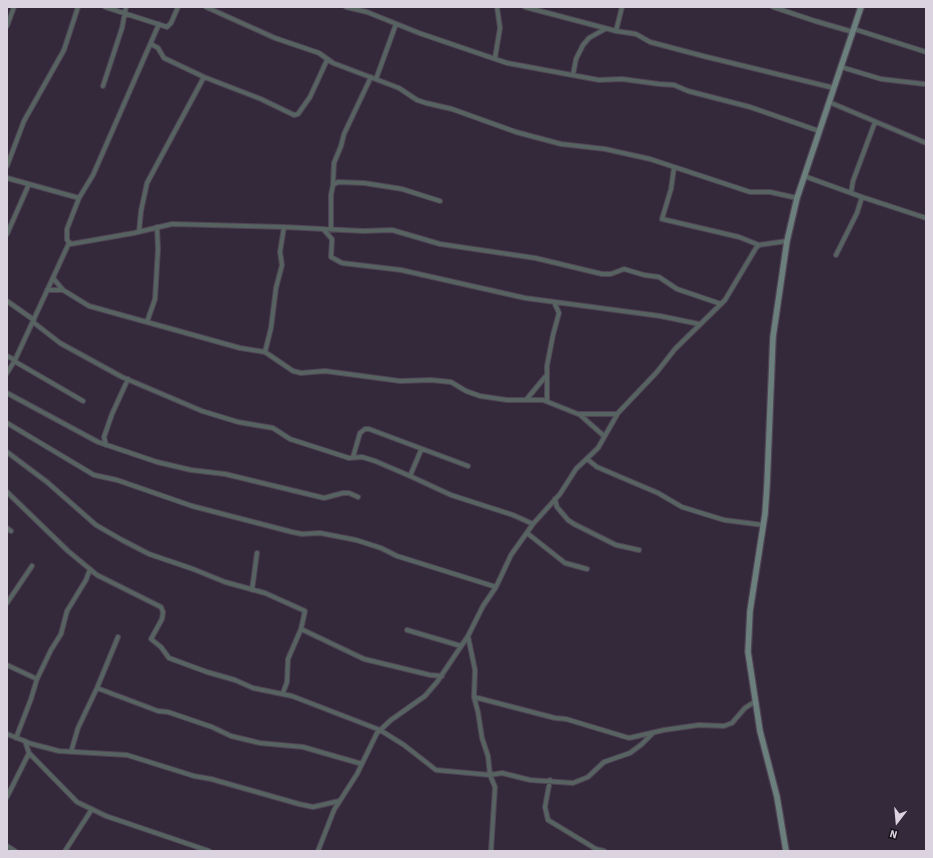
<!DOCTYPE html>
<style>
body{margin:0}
#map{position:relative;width:933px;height:858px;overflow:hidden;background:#34283b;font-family:"Source Sans 3",sans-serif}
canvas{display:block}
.frame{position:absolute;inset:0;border:8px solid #dbd4e0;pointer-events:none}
.north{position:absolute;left:877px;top:802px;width:40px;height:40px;-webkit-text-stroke:3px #19141c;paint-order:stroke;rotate:196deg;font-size:11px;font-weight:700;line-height:16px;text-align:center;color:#dbd4e0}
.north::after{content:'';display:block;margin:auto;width:14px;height:18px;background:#dbd4e0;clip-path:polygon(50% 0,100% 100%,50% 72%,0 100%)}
</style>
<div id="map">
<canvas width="933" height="858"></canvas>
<div class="frame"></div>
<div class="north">N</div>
</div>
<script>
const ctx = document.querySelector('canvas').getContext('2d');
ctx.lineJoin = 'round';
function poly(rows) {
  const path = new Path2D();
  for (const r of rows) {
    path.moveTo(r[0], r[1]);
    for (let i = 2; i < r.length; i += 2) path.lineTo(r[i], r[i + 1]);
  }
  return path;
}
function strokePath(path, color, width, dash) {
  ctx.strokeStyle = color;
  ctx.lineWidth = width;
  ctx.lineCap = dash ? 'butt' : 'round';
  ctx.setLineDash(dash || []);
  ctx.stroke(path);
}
const street = poly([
 [105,7,167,27,171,23,178,7],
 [206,7,275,38,319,53,333,63,399,88,417,100,426,103,452,109,516,132,561,144,605,149,650,159,750,192,770,192,797,198],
 [346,7,367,12,419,33,507,63,599,80,622,79,659,84,674,85,688,91,750,107,819,131],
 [525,7,616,31,636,34,650,42,703,56,834,88],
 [773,7,815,21,853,32],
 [7,26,14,7],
 [854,29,926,52],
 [616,31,622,7],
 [151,44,158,48,164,58,204,77],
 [495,58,500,28,497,7],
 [841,67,881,79,924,84],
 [573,75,576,59,583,45,589,38,605,29],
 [376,79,396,24],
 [103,86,122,28,126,7],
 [829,102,926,143],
 [7,166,24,121,64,50,78,7],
 [674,168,671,189,662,219,739,237,759,245],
 [804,176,862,197,857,213,836,255],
 [7,178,79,198,93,175,159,24],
 [333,184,334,163,341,146,344,134,371,77],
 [851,193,853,181,875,122],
 [862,197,926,218],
 [79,198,67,229,67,240,71,244,134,233,172,224,284,227,363,231,392,230,440,244,535,258,602,274,611,274,624,269,644,275,659,277,677,289,721,304],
 [323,229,332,239,331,257,342,263,401,270,525,298,660,316,699,324],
 [331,229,331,195,333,185,338,182,364,183,402,189,440,201],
 [139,232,141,211,147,183,204,77,261,99,294,115,298,114,310,97,327,60],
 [7,234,29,184],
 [53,278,63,290,89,306,240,348,265,352,293,371,301,373,325,371,400,381,431,380,451,382,466,391,480,396,507,400,543,400,578,414,617,414],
 [47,290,63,290],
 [7,301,34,320],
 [33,322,60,343,122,377,202,411,238,422,273,428,290,439,349,458,362,457,375,461,410,476,421,450],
 [147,322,155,299,158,249,157,227],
 [265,352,271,328,276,288,282,265,280,252,284,227],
 [7,356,15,360],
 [14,361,83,401],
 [7,373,15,360,69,243],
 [7,393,98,442,157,462,191,470,225,474,324,498,343,493,349,493,358,497],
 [526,400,545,377],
 [547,401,547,366,553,335,559,313,554,302],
 [579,414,604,436],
 [7,423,94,475,117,480,192,506,292,532,302,534,320,533,356,540,381,548,397,556,496,587],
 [106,445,104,437,112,414,128,379],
 [7,452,47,482,96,525,122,540,149,554,193,569,225,582,265,593,305,611,301,629,288,659,287,682,283,693],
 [353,457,360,433,365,429,369,429,468,466],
 [587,459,597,467,658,493,682,507,724,520,763,525],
 [410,476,451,495,513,515,533,524],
 [7,492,68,551,97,575,161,607,163,612,162,619,151,639,161,647,169,658,207,672,235,680,253,688,292,696,380,730,404,745,436,770,490,775,502,773,530,780,573,783,588,777,604,762,630,753,642,744,653,733],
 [555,499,557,507,568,520,574,524,616,545,639,550],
 [7,528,11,531],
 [527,533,565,563,587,569],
 [252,590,257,553],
 [7,603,32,566],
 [301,629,364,659,430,675,442,676],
 [407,630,461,646],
 [468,636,475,670,474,697,478,712,482,738,488,756,490,775,495,787,491,851],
 [7,665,37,679,31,699,16,738],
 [37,679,51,650,61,634,67,611,86,580,90,569],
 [97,688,158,711,168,712,212,727,231,736,260,743,303,747,362,764],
 [474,697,555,718,566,719,629,738,664,730,699,725,724,726,732,723,745,708,756,701],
 [7,734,32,744,59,751,127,755,194,776,211,779,299,804,313,807,339,801],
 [25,741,29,753,77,802,106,816,209,851],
 [71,752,78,728,97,688,118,637],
 [550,780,545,807,548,820,596,849,604,851],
 [7,797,29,753],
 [7,846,15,851],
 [65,851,92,809],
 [318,851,334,810,357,774,377,733,391,720,425,696,437,682,468,636,483,606,496,587,511,555,533,524,560,494,576,469,598,448,618,413,657,372,675,349,725,300,756,248,759,245,787,241]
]);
const secondary = poly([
 [786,851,777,797,760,731,748,652,750,611,765,514,767,485,773,337,787,241,797,198,861,7]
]);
strokePath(street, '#4f4455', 6);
strokePath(secondary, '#4f4455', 8);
strokePath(street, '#566361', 4);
strokePath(secondary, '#6b807d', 5.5);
</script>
